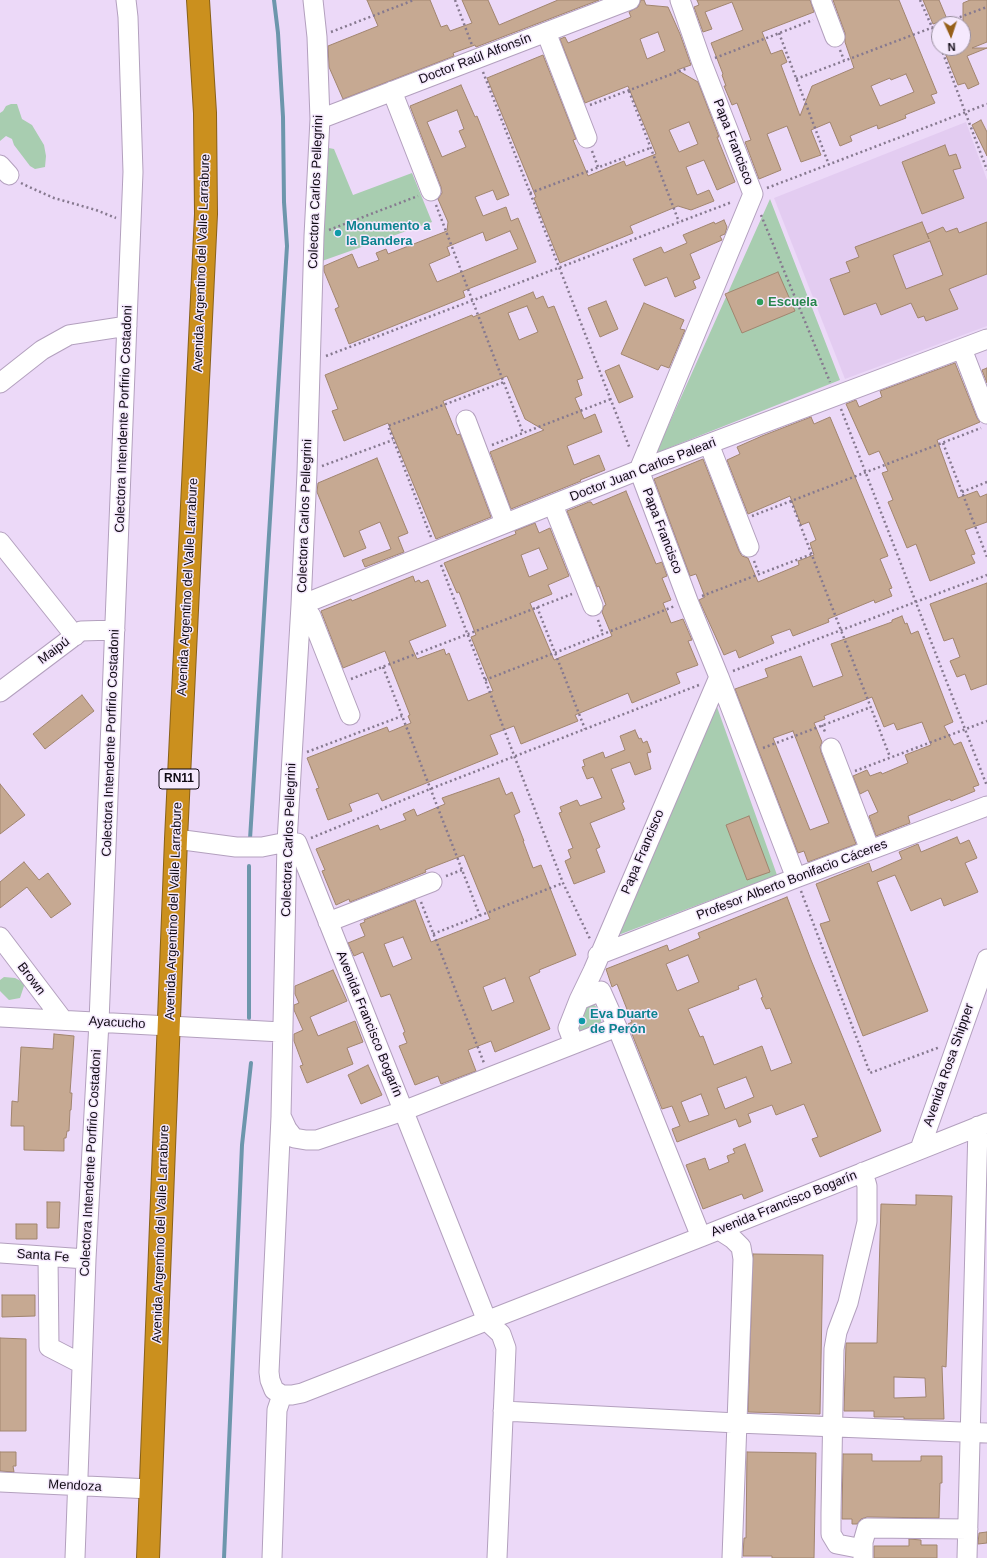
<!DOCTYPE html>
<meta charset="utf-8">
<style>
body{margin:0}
#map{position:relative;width:987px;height:1558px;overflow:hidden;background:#ecd9f8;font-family:Arial,sans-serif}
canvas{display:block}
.north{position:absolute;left:931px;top:16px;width:40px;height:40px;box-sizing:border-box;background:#f5e9fd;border:1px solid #998f9f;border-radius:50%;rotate:177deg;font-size:11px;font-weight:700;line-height:16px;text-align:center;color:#0f0913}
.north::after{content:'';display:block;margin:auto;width:14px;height:18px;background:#965f18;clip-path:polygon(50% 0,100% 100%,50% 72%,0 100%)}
</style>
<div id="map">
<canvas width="987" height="1558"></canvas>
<div class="north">N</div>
</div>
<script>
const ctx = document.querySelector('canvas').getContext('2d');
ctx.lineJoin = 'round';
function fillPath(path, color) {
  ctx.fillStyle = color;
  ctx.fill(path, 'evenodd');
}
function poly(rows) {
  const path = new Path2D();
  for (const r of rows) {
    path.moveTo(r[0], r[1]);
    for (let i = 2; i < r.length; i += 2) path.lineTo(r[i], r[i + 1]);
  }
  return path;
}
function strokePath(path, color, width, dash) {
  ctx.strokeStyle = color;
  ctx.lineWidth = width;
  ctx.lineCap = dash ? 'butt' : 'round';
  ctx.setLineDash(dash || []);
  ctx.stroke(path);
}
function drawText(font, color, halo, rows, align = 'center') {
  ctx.font = font + ' Arial,sans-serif';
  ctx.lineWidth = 3;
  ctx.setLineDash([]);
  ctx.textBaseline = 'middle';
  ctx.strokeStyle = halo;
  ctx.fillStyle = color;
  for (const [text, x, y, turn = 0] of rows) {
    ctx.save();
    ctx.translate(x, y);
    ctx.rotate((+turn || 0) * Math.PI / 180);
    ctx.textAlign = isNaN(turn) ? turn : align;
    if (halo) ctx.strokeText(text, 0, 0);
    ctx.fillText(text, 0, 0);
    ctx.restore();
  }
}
fillPath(poly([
 [966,122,987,180,987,326,845,379,774,198]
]), '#e3ccf1');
fillPath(poly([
 [11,104,17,104,22,119,32,125,44,145,46,156,45,167,35,169,30,166,14,145,12,139,6,136,0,141,0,113,3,111,6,106],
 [324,147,334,149,353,195,412,173,432,222,322,261],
 [770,199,840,380,656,453],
 [717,707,777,875,613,937],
 [4,977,15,978,25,983,20,998,9,1000,0,991,0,980],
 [592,1003,601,1011,601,1025,589,1033,580,1031,577,1022,584,1005]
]), '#a8cdb0');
strokePath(poly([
 [250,839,287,246,284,202,283,117,278,33,274,0],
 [249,866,249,1018],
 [224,1558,242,1145,251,1063]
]), '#6d96ac', 4);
const building = poly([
 [367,0,430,0,441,27,447,25,450,31,472,23,462,0,488,0,499,25,558,0,599,0,476,47,475,45,453,53,454,56,343,99,329,67,328,46,378,26,367,0],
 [641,0,644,0,646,5,668,7,680,34,691,65,677,70,698,82,719,137,717,137,735,182,717,190,704,160,686,167,697,195,709,190,714,201,691,210,678,206,630,226,633,233,560,263,534,198,536,197,487,78,543,55,576,139,573,140,588,176,624,161,626,166,656,154,628,86,585,103,560,39,565,37,568,43,631,17,629,12,638,7,641,0],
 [658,32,665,51,647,59,640,39,658,32],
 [689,122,698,144,679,152,669,130,689,122],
 [697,0,810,0,814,12,762,32,771,54,782,50,787,62,781,65,800,116,812,86,854,68,845,42,845,33,833,0,899,0,937,93,931,95,935,103,905,115,906,118,878,129,877,125,850,136,852,141,840,146,830,122,811,130,821,155,801,162,787,126,767,134,781,170,759,179,745,142,751,140,737,103,732,105,724,86,726,86,722,75,723,74,711,43,743,30,732,2,705,12,712,29,703,32,694,7,699,5,697,0],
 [906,74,914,92,880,106,871,86,890,78,891,80,906,74],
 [923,0,939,0,947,19,933,24,923,0],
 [970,0,987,0,987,42,972,48,987,48,967,56,979,84,968,89,965,83,958,85,943,48,963,48,963,3,970,0],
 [461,85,475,117,477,116,509,195,497,200,493,190,475,197,483,216,506,207,511,221,518,218,536,262,463,291,465,297,349,344,335,309,339,307,324,271,324,266,352,254,358,268,379,260,376,253,386,249,388,254,447,231,448,222,438,199,442,193,441,187,410,106,461,85],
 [457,110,464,129,459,131,466,147,442,157,427,122,457,110],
 [510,231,518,249,437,282,429,264,450,255,447,247,483,232,486,241,510,231],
 [981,120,987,132,987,156,972,125,981,120],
 [945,145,949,156,956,154,961,168,953,170,964,198,922,214,902,162,945,145],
 [724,220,727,227,725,234,720,236,722,240,690,254,700,278,693,281,696,288,675,297,667,277,645,286,633,259,661,247,664,253,687,243,683,235,714,222,715,224,724,220],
 [922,222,929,239,927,234,943,227,946,232,957,228,959,233,987,222,987,274,949,289,958,309,926,321,924,316,918,318,911,303,881,315,876,303,844,315,830,279,850,272,846,262,859,257,855,247,922,222],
 [930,241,943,275,906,289,893,255,930,241],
 [778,272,795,311,742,333,725,294,778,272],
 [533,292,536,299,543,296,548,308,554,306,583,378,577,380,582,395,575,398,584,419,595,414,602,432,567,446,574,465,599,455,605,470,580,480,581,481,511,509,490,452,544,430,525,419,507,376,443,401,457,435,460,434,491,517,436,539,388,423,344,441,332,411,338,409,325,375,472,315,473,317,533,292],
 [527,306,538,332,519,340,508,313,527,306],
 [606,301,618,329,600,337,588,308,606,301],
 [644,303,684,320,680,329,685,330,669,368,661,365,658,370,621,354,644,303],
 [955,363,977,418,980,422,937,440,958,498,977,491,980,497,987,494,987,522,965,530,975,554,971,555,975,563,930,581,916,544,907,548,888,502,893,500,882,473,888,471,879,451,869,455,846,404,856,400,859,407,882,397,880,391,955,363],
 [619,365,633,397,619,403,605,371,619,365],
 [987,368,987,383,982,370,987,368],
 [811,417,814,424,830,417,888,556,880,559,892,588,889,589,892,596,875,603,874,600,828,619,829,622,793,636,790,629,771,636,774,643,739,658,736,650,724,655,699,600,705,597,696,574,690,576,654,479,703,459,739,551,742,556,748,558,758,582,799,565,798,561,814,555,810,543,816,540,809,522,801,525,790,496,748,514,727,460,740,454,737,447,762,436,811,417],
 [377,458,408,533,398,537,404,552,365,567,362,560,391,549,380,522,359,531,366,548,344,557,317,492,318,483,377,458],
 [626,491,656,564,662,562,667,576,662,578,671,600,663,603,671,623,683,619,692,640,688,641,698,665,676,673,680,683,632,703,628,693,575,715,578,721,521,744,514,726,490,735,498,754,382,801,378,793,349,804,352,811,328,820,316,789,319,788,307,758,387,727,389,732,411,723,408,716,410,715,385,651,343,668,321,611,351,599,352,601,413,576,415,582,419,580,421,583,428,580,446,626,409,641,417,659,444,649,446,655,449,653,468,701,493,691,471,637,476,635,459,592,457,593,444,563,516,534,515,531,535,523,539,533,550,528,569,576,548,585,552,594,530,603,554,660,612,636,602,612,604,606,606,605,599,586,597,587,567,511,589,502,591,502,593,505,626,491],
 [539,548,548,569,529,577,521,555,539,548],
 [987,583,987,684,971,690,965,674,957,677,950,661,960,657,953,638,944,641,930,604,987,583],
 [902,616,905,624,907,623,911,634,918,631,953,722,944,726,954,745,961,742,979,785,973,787,975,791,951,801,950,799,908,816,910,823,876,836,869,816,878,812,868,790,860,794,853,776,867,770,870,776,881,772,882,774,908,763,905,755,931,745,922,722,897,730,894,723,884,727,872,697,824,716,825,719,814,723,822,742,820,747,821,752,856,844,808,862,804,851,798,853,735,689,768,677,765,669,801,656,813,687,843,676,831,644,892,622,892,620,902,616],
 [793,731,829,823,810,830,773,738,793,731],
 [82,695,94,711,45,749,33,734,82,695],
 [635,730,639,739,641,738,643,743,647,741,651,752,647,753,651,769,635,775,630,762,611,769,624,802,622,803,625,809,590,823,600,847,596,849,605,872,574,884,565,861,571,858,568,850,573,848,559,813,562,812,560,807,577,800,580,806,602,798,593,777,587,779,582,767,585,766,583,760,603,752,605,758,625,750,620,736,635,730],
 [499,778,506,795,512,792,520,812,514,815,524,841,523,841,533,868,541,865,576,955,539,970,540,972,529,977,550,1029,495,1052,491,1041,468,1050,476,1071,441,1084,438,1076,415,1085,399,1046,407,1043,403,1033,405,1032,390,994,381,997,363,952,354,956,348,943,365,936,360,924,365,922,364,920,415,900,431,942,490,919,464,855,425,870,426,872,350,902,349,899,336,905,322,871,325,870,316,849,378,825,380,830,406,820,403,814,414,809,417,816,445,804,442,798,499,778],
 [403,937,412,959,393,967,384,944,403,937],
 [505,978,514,1002,492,1011,483,987,505,978],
 [0,784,25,815,0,834,0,784],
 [749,816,770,872,747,880,726,825,749,816],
 [957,837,960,844,969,840,977,858,965,863,978,892,944,906,941,898,911,911,895,875,877,882,928,1011,863,1036,820,924,830,921,816,884,869,863,872,872,902,859,899,852,918,844,921,852,957,837],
 [24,862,39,880,48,873,71,904,51,918,27,887,0,908,0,882,24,862],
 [787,897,811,960,881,1131,820,1157,812,1139,818,1137,804,1104,776,1115,772,1105,748,1114,751,1122,739,1127,736,1119,677,1142,672,1129,680,1126,672,1106,662,1109,628,1024,632,1022,617,984,612,987,606,969,667,945,669,951,700,938,698,933,787,897],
 [688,955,699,982,677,991,666,964,688,955],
 [756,979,763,997,761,998,766,1009,770,1008,792,1063,771,1071,762,1046,714,1065,703,1036,700,1037,688,1009,739,989,738,986,756,979],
 [746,1077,754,1097,725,1109,717,1088,746,1077],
 [701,1094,709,1115,689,1122,681,1102,701,1094],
 [333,970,347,1001,310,1017,318,1036,355,1021,363,1042,347,1048,353,1064,307,1083,300,1066,303,1065,294,1041,294,1034,303,1030,294,1010,294,1005,299,1003,295,994,295,986,333,970],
 [54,1034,74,1036,70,1093,72,1093,71,1110,70,1110,69,1131,67,1131,66,1138,64,1138,64,1151,24,1150,24,1126,11,1126,12,1101,18,1102,21,1047,53,1049,54,1034],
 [368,1065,382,1095,361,1104,348,1075,368,1065],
 [745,1144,763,1191,744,1199,742,1194,703,1209,686,1165,705,1158,709,1170,729,1162,727,1156,735,1153,733,1149,745,1144],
 [916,1195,952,1196,946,1367,942,1366,944,1419,904,1419,904,1417,874,1417,874,1411,844,1411,846,1343,877,1343,881,1204,916,1205,916,1195],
 [894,1377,925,1378,926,1397,894,1398,894,1377],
 [47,1202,60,1202,59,1228,47,1228,47,1202],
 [16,1224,37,1224,37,1239,16,1239,16,1224],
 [753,1254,823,1255,820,1414,748,1412,753,1254],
 [2,1295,35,1295,35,1316,2,1317,2,1295],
 [0,1338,26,1339,26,1431,0,1431,0,1338],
 [0,1452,16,1452,16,1466,13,1466,14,1472,0,1471,0,1452],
 [747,1452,816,1453,814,1558,772,1558,772,1556,743,1556,744,1538,746,1538,747,1452],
 [843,1454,872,1454,872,1461,921,1461,921,1456,942,1456,942,1483,940,1483,939,1518,867,1517,861,1519,857,1524,852,1524,852,1519,842,1519,843,1454],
 [987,1532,987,1543,978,1544,979,1533,987,1532],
 [909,1539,921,1540,921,1545,937,1545,937,1558,874,1558,874,1546,909,1546,909,1539]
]);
fillPath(building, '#c6a992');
strokePath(building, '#a1856f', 1);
const minor = poly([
 [313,0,317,37,320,119,314,236,307,472,301,605,287,842,281,1116,287,1129,294,1138,306,1140,317,1140,403,1111,574,1044],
 [821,0,835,37],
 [546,32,587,138],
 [392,91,431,191],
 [320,119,630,0],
 [0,165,9,175],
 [962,349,987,414],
 [0,383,42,350,69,335,127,326],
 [466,420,505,523],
 [709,444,749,547],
 [553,505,593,606],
 [0,542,75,636],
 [719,677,796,878],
 [0,692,81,631,115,630],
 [350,715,311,616,301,605,639,470,987,339],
 [831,748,870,850],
 [176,839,236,847,262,847,287,842,297,843,487,1321,501,1334,506,1348,497,1558],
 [328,922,432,882],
 [0,937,63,1020],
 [598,955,796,878,987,806],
 [579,1000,593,971,719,677,688,601,639,470,753,194,702,63,680,0],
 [0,1017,282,1032],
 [617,1027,574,1044,568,1028,579,1000,601,991,617,1027,701,1237,987,1123],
 [281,1117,269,1372,270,1380,274,1390,282,1395,292,1395,302,1393,701,1237],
 [920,1149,987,959],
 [719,1230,733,1239,741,1247,743,1259,732,1558],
 [0,1253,86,1259],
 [48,1257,49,1347,82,1364],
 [503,1411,737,1423,987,1433],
 [0,1482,151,1489],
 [863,1549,837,1544,831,1534,831,1513,834,1349,837,1332,848,1303,867,1222,867,1186,863,1172],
 [75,1558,86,1259,99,1022,133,172,128,17,126,0],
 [272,1558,277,1410,282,1395],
 [863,1558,863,1542,867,1528,968,1529],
 [967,1558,978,1126]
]);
const highway = poly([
 [148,1558,176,839,206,214,205,113,198,0]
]);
strokePath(minor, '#b3a0be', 21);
strokePath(highway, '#89611a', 24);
strokePath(poly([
 [455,0,472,45],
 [920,0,939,43],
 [941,24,987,7],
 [331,32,414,0],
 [779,33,829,165],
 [941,48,987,170],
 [840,50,844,60],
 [715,58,813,20],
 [483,72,630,449],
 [796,79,939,25],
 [629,91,679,222],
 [590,105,688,68],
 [592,151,598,167],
 [21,183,29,187,54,198,96,210,116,218],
 [767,188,987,104],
 [530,193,650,148],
 [436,205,523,433],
 [761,215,830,382],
 [329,230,418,196],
 [326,356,732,202],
 [841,409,987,786],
 [943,443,987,557],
 [492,445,611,399],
 [322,466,393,440],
 [962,492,987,482],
 [791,501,890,757],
 [752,516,981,428],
 [431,537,388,426,504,382],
 [754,561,759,574],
 [441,565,563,883,590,939],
 [702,596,812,554],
 [537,607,585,729],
 [598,620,603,634],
 [383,667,480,916],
 [733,671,987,575],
 [351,679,572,594],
 [485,680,675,606],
 [822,725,826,734],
 [763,748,871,707],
 [307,752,402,716],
 [855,771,987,721],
 [311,838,430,789,699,685],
 [446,876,462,870],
 [801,891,870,1073,940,1047],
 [421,902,484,1063],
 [433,934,563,883]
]), '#86798f', 2.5, [2, 3]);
strokePath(minor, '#fff', 19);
strokePath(highway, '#cb901e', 22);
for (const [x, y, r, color] of [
 [338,233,4,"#0f9aa8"],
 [760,302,4,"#2e9e5b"],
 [582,1021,4,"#0f9aa8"]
]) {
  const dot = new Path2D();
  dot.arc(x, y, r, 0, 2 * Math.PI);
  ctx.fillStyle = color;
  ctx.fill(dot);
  strokePath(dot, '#f5e9fd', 1.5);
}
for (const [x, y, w] of [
 [179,779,40]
]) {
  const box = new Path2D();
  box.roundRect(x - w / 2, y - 10, w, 20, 3);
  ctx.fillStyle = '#f5e9fd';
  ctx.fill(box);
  strokePath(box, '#0f0913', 1);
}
drawText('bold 12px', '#0f0913', null, [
 ["RN11",179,779]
]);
drawText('13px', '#0f0913', '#f5e9fd', [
 ["Doctor Raúl Alfonsín",475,59,-21],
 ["Papa Francisco",733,142,69],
 ["Colectora Carlos Pellegrini",316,192,-88],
 ["Avenida Argentino del Valle Larrabure",202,263,-88],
 ["Colectora Intendente Porfirio Costadoni",124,419,-88],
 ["Doctor Juan Carlos Paleari",643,470,-21],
 ["Colectora Carlos Pellegrini",305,516,-88],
 ["Papa Francisco",662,531,69],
 ["Avenida Argentino del Valle Larrabure",188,587,-87],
 ["Maipú",54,651,-37],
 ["Colectora Intendente Porfirio Costadoni",111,743,-88],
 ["Colectora Carlos Pellegrini",289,840,-88],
 ["Papa Francisco",643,852,-67],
 ["Profesor Alberto Bonifacio Cáceres",792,880,-21],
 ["Avenida Argentino del Valle Larrabure",174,911,-88],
 ["Brown",31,979,53],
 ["Ayacucho",117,1023,3],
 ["Avenida Francisco Bogarín",369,1024,68],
 ["Avenida Rosa Shipper",949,1065,-71],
 ["Colectora Intendente Porfirio Costadoni",91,1163,-87],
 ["Avenida Francisco Bogarín",784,1204,-22],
 ["Avenida Argentino del Valle Larrabure",161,1234,-88],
 ["Santa Fe",43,1256,4],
 ["Mendoza",75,1486,3]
]);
drawText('bold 13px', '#0d838f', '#f5e9fd', [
 ["Monumento a",346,226],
 ["la Bandera",346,241],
 ["Eva Duarte",590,1014],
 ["de Perón",590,1029]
], 'left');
drawText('bold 13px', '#27864d', '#f5e9fd', [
 ["Escuela",768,302]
], 'left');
</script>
